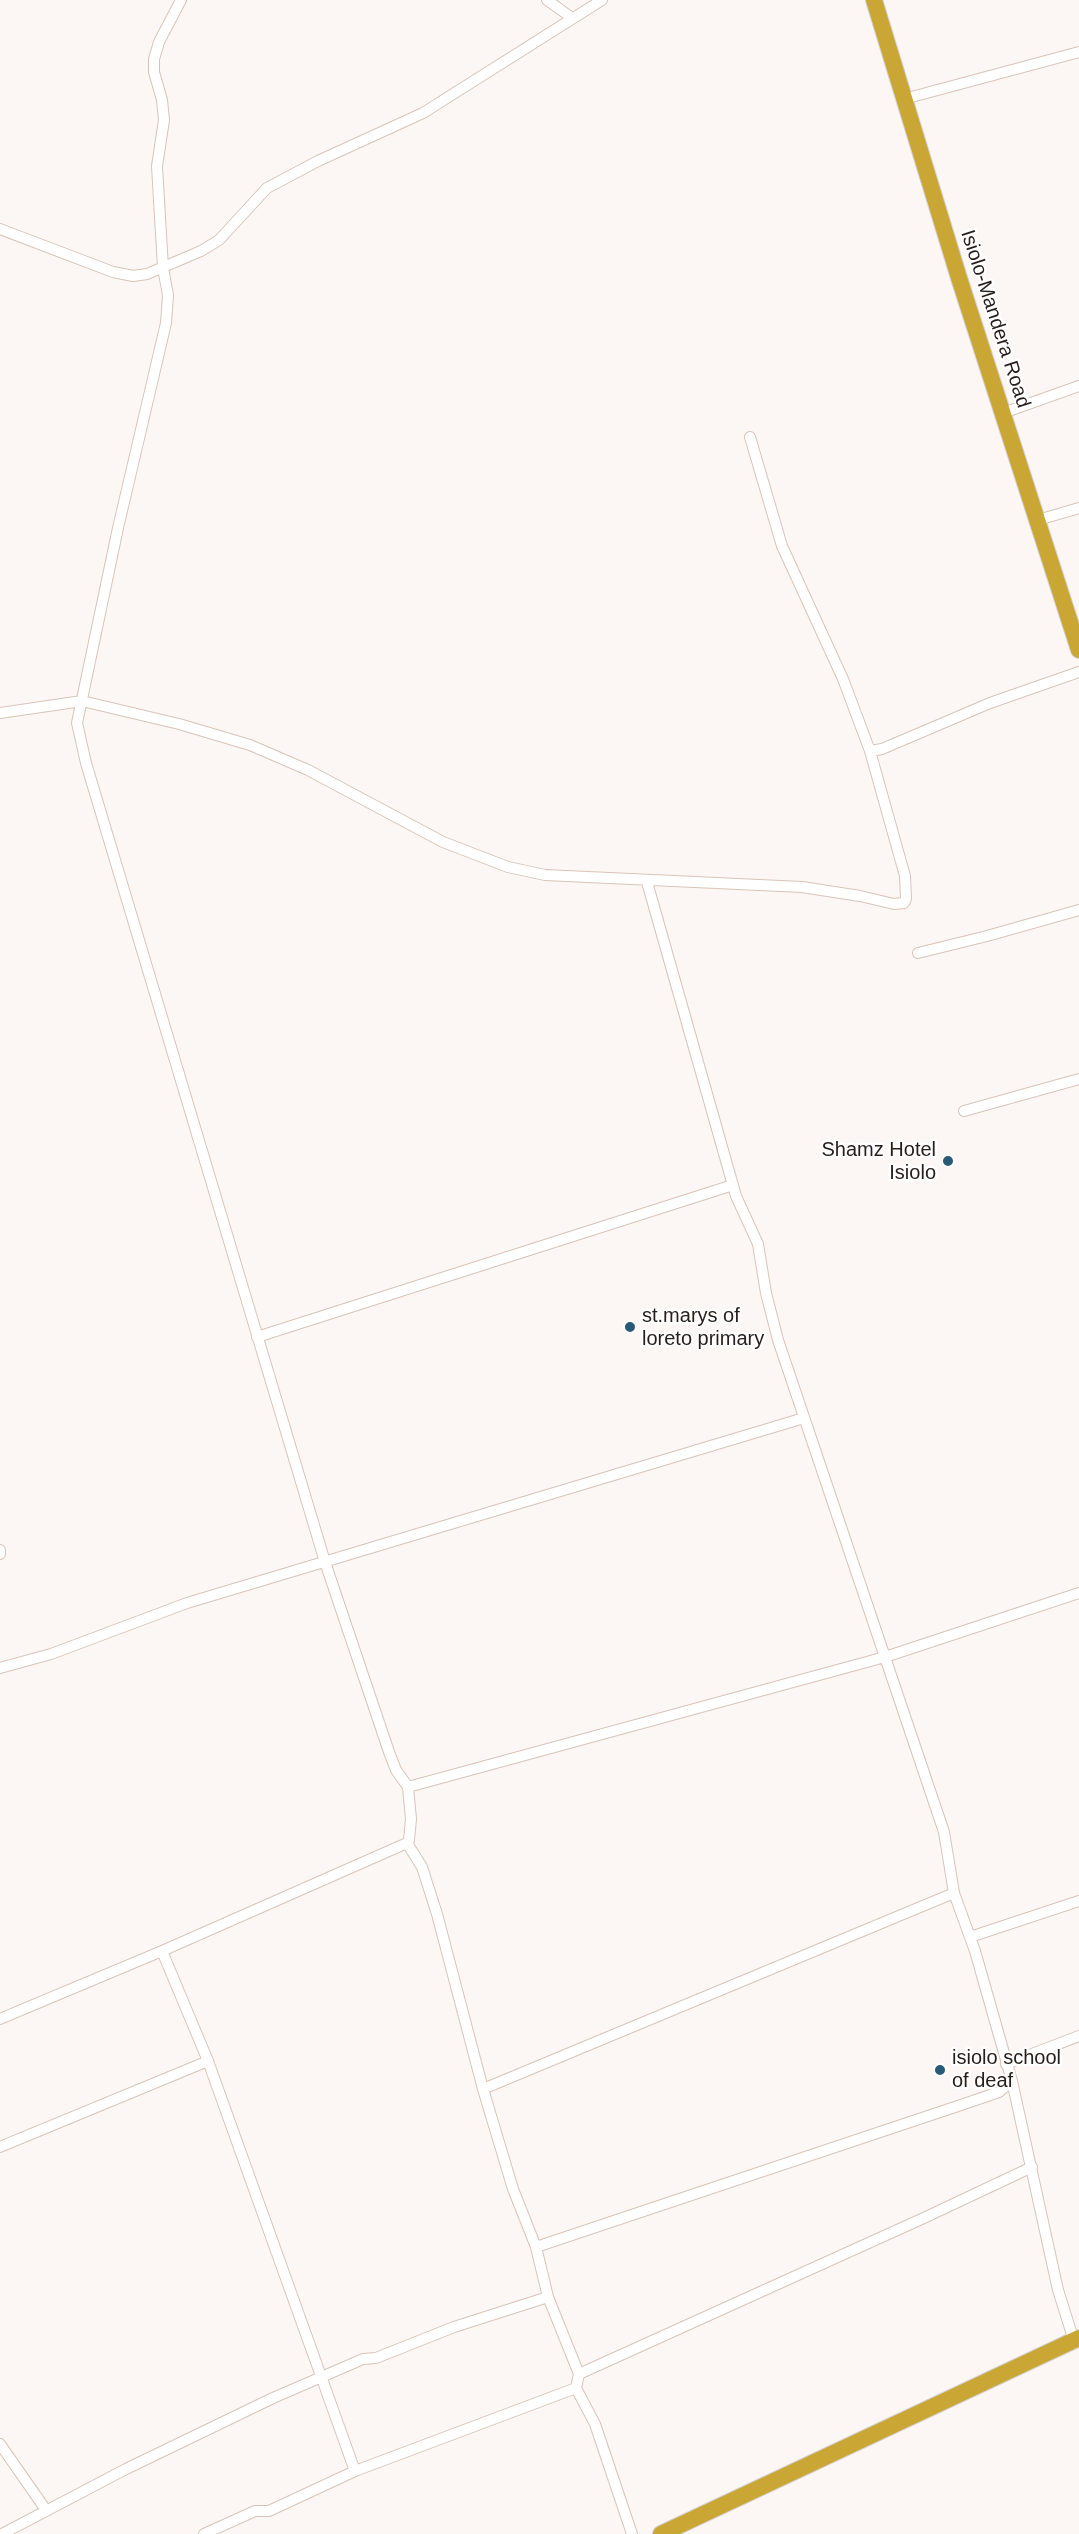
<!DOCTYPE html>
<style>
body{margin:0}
canvas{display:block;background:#fcf7f5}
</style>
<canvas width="1079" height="2534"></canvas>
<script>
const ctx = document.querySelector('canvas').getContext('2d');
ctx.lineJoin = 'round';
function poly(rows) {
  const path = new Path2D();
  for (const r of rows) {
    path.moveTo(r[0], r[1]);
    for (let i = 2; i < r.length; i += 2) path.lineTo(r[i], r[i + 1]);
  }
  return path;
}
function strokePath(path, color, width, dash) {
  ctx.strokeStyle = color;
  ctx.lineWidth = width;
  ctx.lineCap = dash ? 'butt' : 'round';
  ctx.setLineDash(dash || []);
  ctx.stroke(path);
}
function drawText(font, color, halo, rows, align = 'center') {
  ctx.font = font + ' Helvetica,sans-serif';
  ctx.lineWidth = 4.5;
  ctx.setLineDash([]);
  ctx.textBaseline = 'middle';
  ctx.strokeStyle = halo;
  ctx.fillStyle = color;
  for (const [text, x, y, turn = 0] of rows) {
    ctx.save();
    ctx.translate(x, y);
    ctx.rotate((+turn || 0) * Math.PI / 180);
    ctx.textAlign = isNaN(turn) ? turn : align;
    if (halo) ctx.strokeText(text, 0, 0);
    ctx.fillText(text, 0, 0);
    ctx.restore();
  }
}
const minor = poly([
 [181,0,159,42,154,59,154,72,162,100,164,120,157,166,163,268,168,295,166,323,118,528,77,723,86,763,325,1562,389,1752,396,1770,408,1787,411,1819,409,1840,407,1843,422,1867,437,1914,483,2089,513,2189,536,2247,548,2297,579,2374,576,2388,595,2424,632,2534],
 [547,0,572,18],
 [904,99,1079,52],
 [0,229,113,272,133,276,147,274,201,251,219,240,267,188,318,161,423,113,602,0],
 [1003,413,1079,386],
 [1038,520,1079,508],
 [0,713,82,701,179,724,250,745,308,770,443,842,508,867,545,875,802,887,860,896,894,904,904,903,906,899,905,876,870,751,843,679,782,546,750,437],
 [870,751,882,749,990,703,1079,672],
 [647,882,736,1196,758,1244,766,1293,778,1340,944,1832,954,1893,975,1951,1012,2081,1058,2290,1074,2341],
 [918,953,987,936,1079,910],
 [964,1111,1079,1079],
 [257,1337,733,1185],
 [0,1550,0,1554],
 [0,1668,51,1654,187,1603,804,1418],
 [408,1787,885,1657,1079,1593],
 [970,1937,1079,1901],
 [162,1951,208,2061,355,2471],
 [0,2019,162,1951,407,1843],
 [1006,2064,1079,2036],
 [483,2089,954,1893],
 [0,2147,208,2061],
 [536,2247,955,2107,999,2092,1012,2081],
 [579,2374,926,2217,1032,2167],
 [0,2444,46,2510],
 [2,2534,126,2469,273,2398,363,2359,376,2358,454,2327,548,2297],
 [204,2534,255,2511,269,2511,355,2471,576,2388]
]);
const trunk = poly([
 [874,0,959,278,1079,650],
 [661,2534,1079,2338]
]);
strokePath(minor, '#d9c4b8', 12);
strokePath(trunk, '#d4d2d1', 18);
strokePath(minor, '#fff', 10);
strokePath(trunk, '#caa634', 16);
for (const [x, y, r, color] of [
 [948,1161,6,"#295b78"],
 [630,1327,6,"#295b78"],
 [940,2070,6,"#295b78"]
]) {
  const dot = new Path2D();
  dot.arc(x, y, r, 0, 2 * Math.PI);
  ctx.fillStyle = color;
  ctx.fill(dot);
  strokePath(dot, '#fff', 2);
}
drawText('20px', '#261e1a', '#fff', [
 ["Isiolo-Mandera Road",995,319,72]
]);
drawText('20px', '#261e1a', '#fff', [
 ["Shamz Hotel",936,1150,"right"],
 ["Isiolo",936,1173,"right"],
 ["st.marys of",642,1316],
 ["loreto primary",642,1339],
 ["isiolo school",952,2058],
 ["of deaf",952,2081]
], 'left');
</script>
